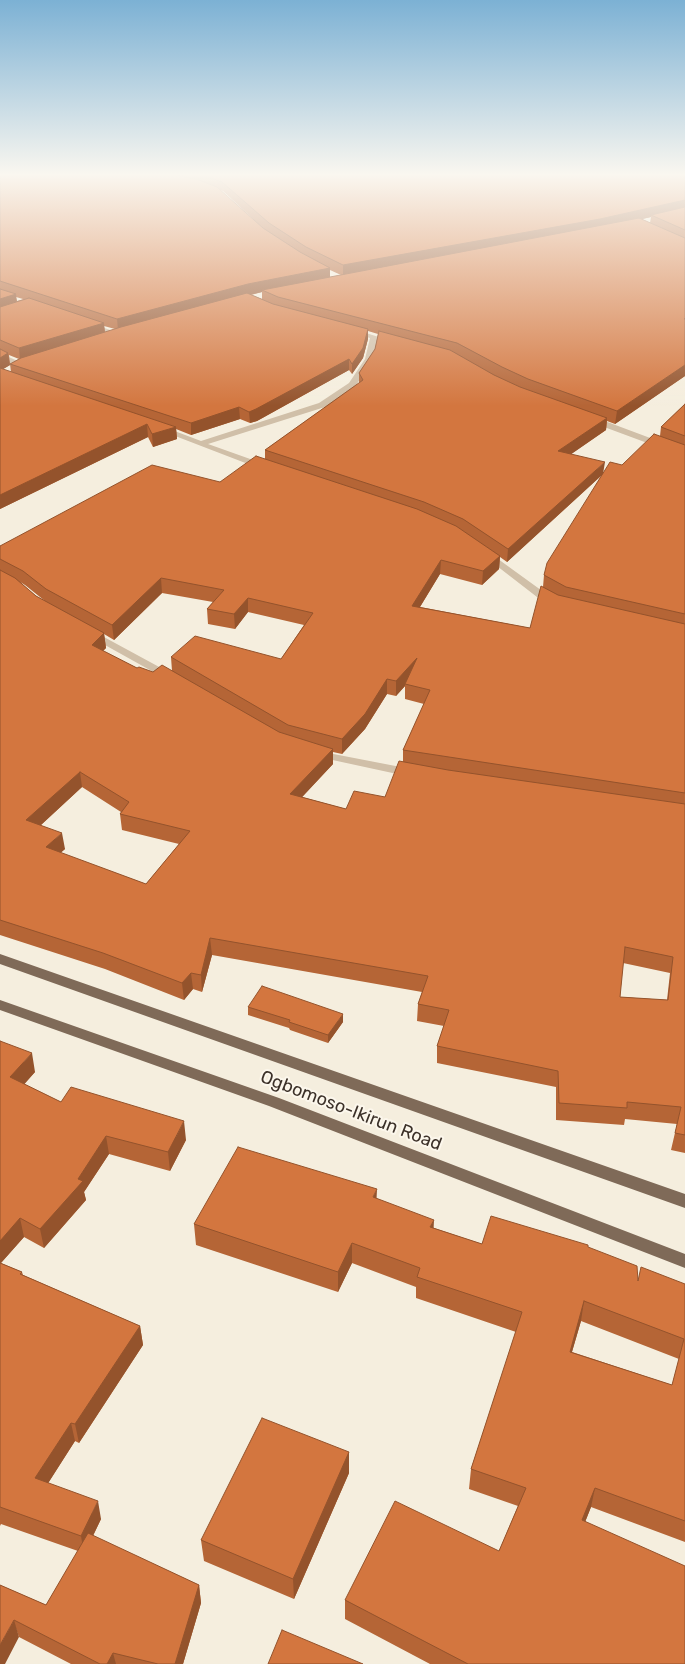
<!DOCTYPE html>
<style>
body{margin:0}
canvas{display:block;background:#f5eede}
</style>
<canvas width="685" height="1664"></canvas>
<script>
const ctx = document.querySelector('canvas').getContext('2d');
ctx.lineJoin = 'round';
function poly(rows) {
  const path = new Path2D();
  for (const r of rows) {
    path.moveTo(r[0], r[1]);
    for (let i = 2; i < r.length; i += 2) path.lineTo(r[i], r[i + 1]);
  }
  return path;
}
function fillPath(path, color) {
  ctx.fillStyle = color;
  ctx.fill(path, 'evenodd');
}
function strokePath(path, color, width, dash) {
  ctx.strokeStyle = color;
  ctx.lineWidth = width;
  ctx.lineCap = dash ? 'butt' : 'round';
  ctx.setLineDash(dash || []);
  ctx.stroke(path);
}
function drawText(font, color, halo, rows, align = 'center') {
  ctx.font = font + ' Rubik,sans-serif';
  ctx.lineWidth = 4;
  ctx.setLineDash([]);
  ctx.textBaseline = 'middle';
  ctx.strokeStyle = halo;
  ctx.fillStyle = color;
  for (const [text, x, y, turn = 0] of rows) {
    ctx.save();
    ctx.translate(x, y);
    ctx.rotate((+turn || 0) * Math.PI / 180);
    ctx.textAlign = isNaN(turn) ? turn : align;
    if (halo) ctx.strokeText(text, 0, 0);
    ctx.fillText(text, 0, 0);
    ctx.restore();
  }
}
fillPath(poly([
 [86,323,90,323,122,334,115,336,86,325,86,323],
 [353,329,398,343,394,345,377,340,373,359,355,387,325,407,208,444,267,465,267,469,261,469,157,429,164,427,201,441,319,403,349,383,365,359,370,338,351,332,349,331,353,329],
 [0,353,22,363,23,365,16,367,0,358,0,353],
 [588,417,594,417,685,451,685,457,588,421,588,417],
 [487,551,545,593,558,599,558,603,550,603,537,597,484,556,482,554,487,551],
 [91,630,174,675,175,677,174,679,166,679,87,635,86,633,87,631,91,630],
 [318,751,411,769,417,773,411,777,314,756,312,754,314,752,318,751]
]), '#d0bfa8');
fillPath(poly([
 [0,954,685,1194,685,1208,0,964,0,954],
 [0,1000,279,1098,685,1254,685,1268,269,1106,0,1010,0,1000]
]), '#7f6a58');
fillPath(poly([
 [0,173,685,173,685,376,615,424,607,421,606,430,571,454,603,473,622,465,660,436,661,427,685,404,685,1153,671,1150,677,1124,625,1119,624,1125,556,1120,556,1087,437,1063,437,1046,444,1026,417,1021,418,1004,422,992,212,955,202,992,193,989,184,1000,105,969,0,935,0,546,220,482,265,460,265,450,359,383,359,373,375,349,378,334,368,331,368,339,363,358,352,374,349,370,257,421,250,423,240,419,191,435,176,429,177,439,153,447,148,437,0,509],
 [220,190,223,191,266,231,263,228],
 [651,217,650,223,642,219],
 [330,270,341,275,330,277],
 [262,292,262,299,251,295],
 [16,297,23,299,24,299,17,301],
 [104,326,115,329,105,332],
 [9,355,19,359,10,364,11,372,3,369,10,365],
 [602,475,544,575,543,587,530,628,420,607,440,574,482,585,499,569,500,557,507,562],
 [20,582,25,585,45,601,36,596],
 [162,593,213,602,207,609,208,624,235,629,248,612,304,625,281,659,171,657,172,671,153,672,137,668,103,651,106,648,104,634,114,640],
 [405,686,405,699,424,704,403,750,403,762,385,797,346,809,302,797,333,764,333,752,342,754,365,729,387,694,396,696],
 [82,787,121,812,120,814,122,830,179,844,146,884,60,853,65,849,41,825],
 [623,963,670,973,667,1000,620,997],
 [248,1007,343,1022,328,1043,290,1030,289,1028,248,1015],
 [0,1041,35,1072,24,1084,61,1102,186,1140,170,1171,109,1154,84,1192,86,1200,44,1248,24,1237,1,1263,22,1272,23,1275,140,1326,143,1345,79,1443,75,1441,48,1483,101,1519,93,1536,199,1585,201,1603,183,1664,71,1664,19,1637,0,1585,46,1605,78,1551,1,1524,0,1526],
 [376,1198,434,1228,482,1244,588,1248,638,1281,685,1284,685,1542,591,1507,585,1522,685,1664,430,1664,345,1619,345,1600,499,1551,518,1506,469,1489,471,1469,516,1332,416,1298,416,1287,352,1263,338,1292,196,1245,194,1224],
 [581,1321,679,1359,672,1385,572,1352],
 [349,1452,349,1473,294,1599,204,1561,201,1540]
]), '#b56536');
fillPath(poly([
 [685,200,685,210,651,215,651,217,599,229,343,276,343,265],
 [330,268,330,278,262,290,262,292,249,295,118,330,117,319,248,284],
 [16,294,17,305,0,311,0,299],
 [104,323,105,334,20,360,19,348],
 [368,329,368,339,363,358,352,374,352,364],
 [8,353,10,365,0,371,0,358],
 [349,359,349,370,257,421,250,423,249,412],
 [685,365,685,376,615,424,617,411],
 [239,407,240,419,191,435,191,423],
 [607,418,606,430,557,464,558,451],
 [147,424,148,437,0,509,0,495],
 [176,427,177,439,153,447,152,434],
 [605,462,603,474,507,562,508,549],
 [500,556,499,569,482,585,483,571],
 [441,560,440,574,412,620,412,606],
 [161,578,162,593,114,640,112,625],
 [248,598,248,612,235,629,234,614],
 [104,633,106,648,93,660,92,645],
 [417,658,405,684,405,686,396,696,396,681],
 [387,679,387,694,365,729,342,754,342,739],
 [333,749,333,764,290,810,290,794],
 [80,772,82,787,29,836,26,820],
 [62,833,65,849,48,864,46,847],
 [210,938,212,955,202,992,201,975],
 [191,973,193,989,184,1000,182,983],
 [343,1014,343,1022,328,1043,328,1035],
 [32,1053,35,1072,14,1096,10,1077],
 [184,1121,186,1140,170,1171,168,1152],
 [106,1136,109,1154,84,1192,86,1200,44,1248,40,1229,78,1179],
 [377,1189,376,1210,373,1197],
 [20,1218,24,1237,0,1264,0,1241],
 [434,1220,433,1240,430,1227],
 [352,1243,352,1263,338,1292,338,1272],
 [584,1301,581,1321,566,1372,570,1352],
 [140,1326,143,1345,79,1443,75,1424],
 [71,1423,75,1441,40,1496,35,1478],
 [349,1452,349,1473,294,1599,293,1579],
 [595,1488,591,1507,578,1540,582,1520],
 [98,1501,101,1519,84,1554,81,1536],
 [199,1585,201,1603,183,1664,175,1664],
 [14,1620,19,1637,5,1664,0,1664,0,1645],
 [113,1653,116,1664,107,1664]
]), '#94532c');
const building = poly([
 [0,173,168,173,199,180,217,187,263,228,300,252,330,268,248,284,117,319,0,281,0,173],
 [198,173,685,173,685,200,600,219,343,265,306,247,269,223,222,182,198,173],
 [685,207,685,230,651,215,685,207],
 [639,218,685,238,685,318,684,319,685,319,685,365,617,411,528,379,502,367,457,343,278,297,262,290,639,218],
 [0,289,16,294,0,299,0,289],
 [247,293,273,304,368,329,363,348,352,364,349,359,256,409,249,412,239,407,191,423,10,364,21,358,121,327,247,293],
 [29,298,104,323,19,348,0,340,0,307,29,298],
 [379,331,450,350,494,375,520,387,607,418,558,451,605,462,508,549,463,519,424,502,265,450,363,380,359,373,375,349,379,331],
 [0,349,8,353,0,358,0,349],
 [0,368,176,427,152,434,147,424,0,495,0,368],
 [685,404,685,436,661,427,685,404],
 [654,434,685,445,685,614,566,587,544,575,547,563,610,462,622,465,654,434],
 [256,456,417,509,456,526,500,556,483,571,441,560,412,606,530,628,541,586,558,595,685,624,685,793,403,750,430,690,405,684,417,658,396,681,387,679,365,714,342,739,288,725,171,657,195,636,281,659,313,613,248,598,234,614,207,609,224,590,161,578,112,625,46,589,23,571,0,559,0,546,152,465,220,482,256,456],
 [0,570,15,578,36,596,104,633,92,645,137,668,139,667,153,672,162,665,279,732,333,749,290,794,346,809,354,791,385,797,399,761,448,770,685,804,685,1135,675,1133,681,1107,627,1102,627,1108,559,1103,558,1071,437,1046,449,1010,418,1004,428,976,210,938,201,975,191,973,182,983,103,953,0,920,0,570],
 [80,772,129,802,120,814,190,831,146,884,46,847,62,833,26,820,80,772],
 [625,947,673,957,668,1000,620,997,625,947],
 [262,986,343,1014,328,1035,289,1022,290,1020,248,1007,262,986],
 [0,1041,32,1053,10,1077,61,1102,71,1087,184,1121,168,1152,106,1136,78,1179,83,1181,40,1229,20,1218,0,1241,0,1041],
 [238,1147,377,1189,373,1197,434,1220,430,1227,482,1244,491,1216,588,1245,588,1247,637,1266,638,1281,641,1267,685,1284,685,1521,595,1488,582,1520,685,1566,685,1664,468,1664,345,1600,395,1501,499,1551,526,1488,471,1469,522,1312,417,1277,420,1268,352,1243,338,1272,194,1224,238,1147],
 [584,1301,684,1339,672,1385,570,1352,584,1301],
 [0,1263,22,1272,20,1274,140,1326,75,1424,71,1423,35,1478,98,1501,81,1536,0,1507,0,1263],
 [262,1418,349,1452,293,1579,201,1540,262,1418],
 [88,1533,199,1585,175,1664,158,1664,113,1653,107,1664,100,1664,14,1620,0,1645,0,1585,46,1605,88,1533],
 [282,1630,363,1664,268,1664,282,1630]
]);
fillPath(building, '#d3763f');
strokePath(building, '#94532c', 1);
const sky = ctx.createLinearGradient(0, 0, 0, 406);
sky.addColorStop(0, '#7cb1d4');
sky.addColorStop(0.43, '#faf7f0');
sky.addColorStop(1, '#faf7f000');
ctx.fillStyle = sky;
ctx.fillRect(0, 0, 685, 406);
drawText('18px', '#3c3129', '#fcf7ec', [
 ["Ogbomoso-Ikirun Road",351,1111,21]
]);
</script>
